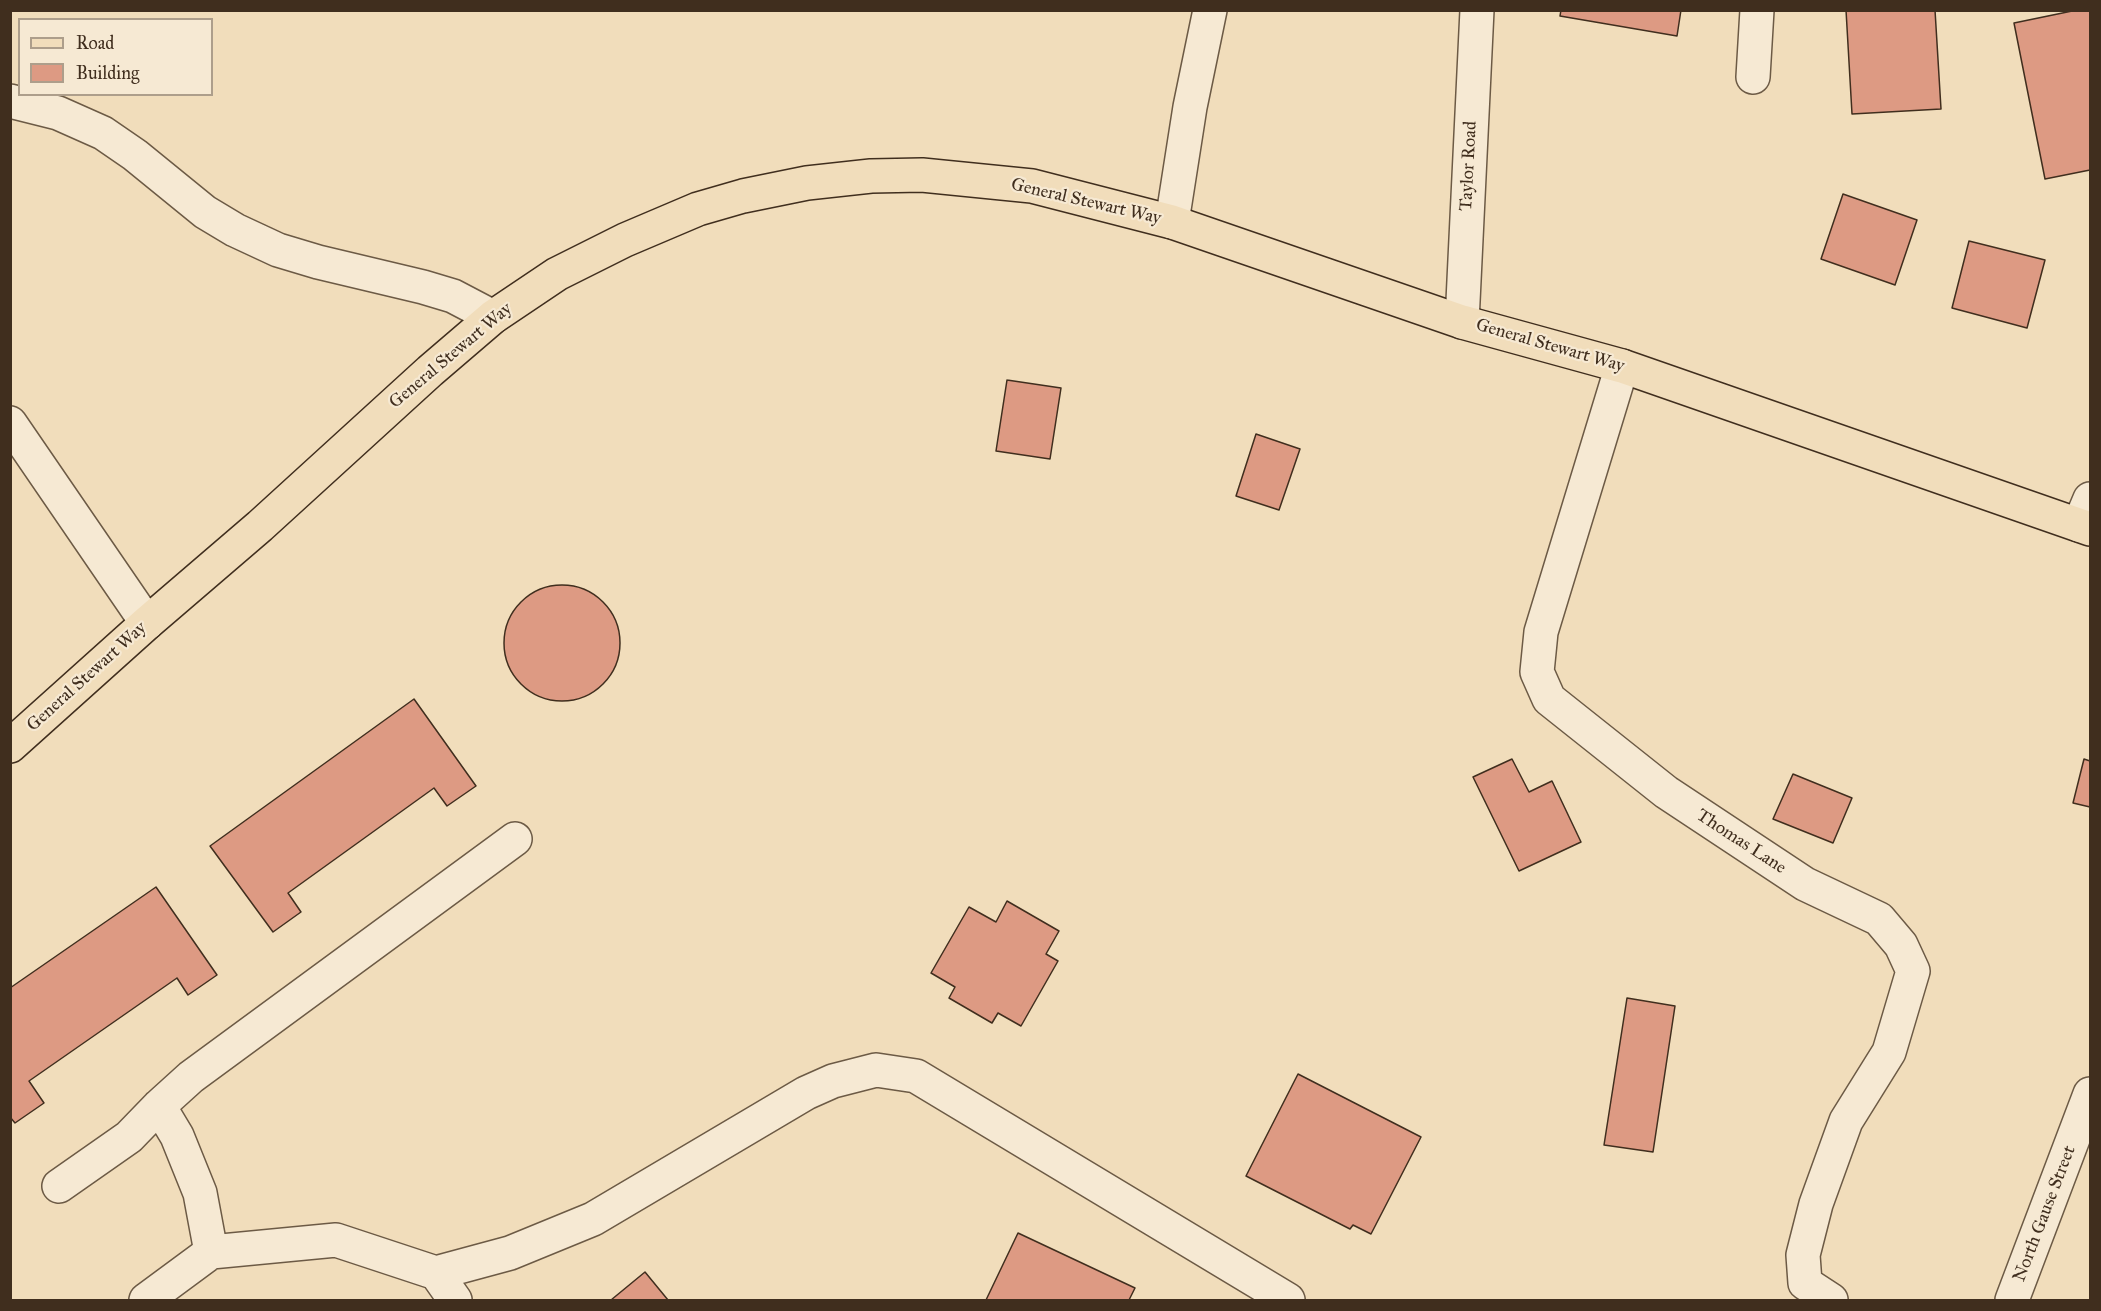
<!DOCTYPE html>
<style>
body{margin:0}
#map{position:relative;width:2101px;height:1311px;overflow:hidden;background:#f1ddbb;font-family:"IM FELL Great Primer",serif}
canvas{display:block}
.frame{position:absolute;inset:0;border:12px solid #402e1e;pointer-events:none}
.legend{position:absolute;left:18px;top:18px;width:195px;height:78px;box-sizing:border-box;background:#f6e9d3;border:2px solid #ad9e8b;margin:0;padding:8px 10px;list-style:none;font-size:18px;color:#402e1e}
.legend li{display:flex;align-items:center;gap:12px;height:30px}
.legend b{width:30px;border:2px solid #ad9e8b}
</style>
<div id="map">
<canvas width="2101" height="1311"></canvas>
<div class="frame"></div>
<ul class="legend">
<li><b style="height:8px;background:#f1ddbb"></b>Road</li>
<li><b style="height:16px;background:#dd9a83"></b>Building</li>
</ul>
</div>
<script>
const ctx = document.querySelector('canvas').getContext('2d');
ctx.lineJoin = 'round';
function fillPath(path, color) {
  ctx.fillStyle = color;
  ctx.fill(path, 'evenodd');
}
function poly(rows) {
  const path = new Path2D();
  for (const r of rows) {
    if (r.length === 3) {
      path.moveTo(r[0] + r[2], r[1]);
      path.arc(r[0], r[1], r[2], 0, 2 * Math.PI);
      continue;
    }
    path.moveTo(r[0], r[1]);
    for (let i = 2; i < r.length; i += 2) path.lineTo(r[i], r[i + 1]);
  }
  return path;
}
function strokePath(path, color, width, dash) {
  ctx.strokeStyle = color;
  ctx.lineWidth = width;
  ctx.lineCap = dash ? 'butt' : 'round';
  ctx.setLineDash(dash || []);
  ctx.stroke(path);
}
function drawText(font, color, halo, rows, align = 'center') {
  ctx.font = font + ' "IM FELL Great Primer",serif';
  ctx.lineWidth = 4.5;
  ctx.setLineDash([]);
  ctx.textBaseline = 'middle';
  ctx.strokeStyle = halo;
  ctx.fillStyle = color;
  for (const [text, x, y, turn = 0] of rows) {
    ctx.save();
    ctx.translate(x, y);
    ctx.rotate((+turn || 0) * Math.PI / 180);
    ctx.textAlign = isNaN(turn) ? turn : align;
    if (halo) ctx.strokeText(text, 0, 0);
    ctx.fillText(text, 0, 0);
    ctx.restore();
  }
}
const building = poly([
 [1561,10,1681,10,1677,36,1560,16,1561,10],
 [1846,10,1935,10,1941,109,1852,114,1846,10],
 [2077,10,2090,10,2090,170,2045,179,2014,23,2077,10],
 [1843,194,1917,220,1895,285,1821,259,1843,194],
 [1969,241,2045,260,2027,328,1952,308,1969,241],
 [1007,380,1061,388,1050,459,996,451,1007,380],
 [1256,434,1300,449,1279,510,1236,496,1256,434],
 [562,643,58],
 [414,699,476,786,447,806,434,788,288,893,301,912,273,932,210,846,414,699],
 [1512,759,1529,792,1552,781,1581,842,1519,871,1473,777,1512,759],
 [2084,759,2090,761,2090,807,2073,803,2084,759],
 [1793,774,1852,798,1833,843,1773,819,1793,774],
 [156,887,217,975,188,995,177,978,29,1081,44,1103,15,1123,10,1117,10,988,156,887],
 [1007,901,1059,931,1046,954,1058,961,1021,1026,998,1013,992,1023,949,998,955,987,931,973,969,907,996,922,1007,901],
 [1627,998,1675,1006,1653,1152,1604,1145,1627,998],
 [1298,1074,1421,1137,1371,1234,1353,1225,1350,1229,1246,1176,1298,1074],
 [1018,1233,1135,1288,1129,1300,986,1300,1018,1233],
 [645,1272,668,1300,611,1300,645,1272]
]);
fillPath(building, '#dd9a83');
strokePath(building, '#402e1e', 1.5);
const minor = poly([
 [1753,77,1757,10],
 [10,101,58,113,103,133,135,155,205,212,235,230,278,250,318,262,423,287,453,296,493,317],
 [1172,222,1190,107,1210,10],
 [1462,322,1477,10],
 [1622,366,1541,632,1537,672,1549,699,1666,792,1805,884,1879,919,1901,945,1913,971,1889,1052,1846,1121,1816,1204,1803,1255,1805,1283,1831,1300],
 [10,423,147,623],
 [2079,525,2090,499],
 [159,1106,177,1136,200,1193,211,1252],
 [59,1186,129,1137,159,1106,191,1077,515,839],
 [436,1273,510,1253,593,1219,806,1093,833,1081,876,1070,916,1076,1288,1300],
 [146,1300,211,1252,336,1240,436,1273,455,1300],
 [2012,1300,2090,1094]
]);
const major = poly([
 [10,746,147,623,260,526,430,371,493,317,557,274,625,240,698,209,743,196,807,183,871,176,922,175,1032,186,1172,222,1462,322,1622,366,2090,529]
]);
strokePath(minor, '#6c5a45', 36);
strokePath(major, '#402e1e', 36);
strokePath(minor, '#f6e9d3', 33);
strokePath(major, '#f1ddbb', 33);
drawText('18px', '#402e1e', '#f6e9d3', [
 ["Taylor Road",1469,166,-87],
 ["General Stewart Way",1086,202,13],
 ["General Stewart Way",1550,346,16],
 ["General Stewart Way",451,356,-40],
 ["General Stewart Way",87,677,-42],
 ["Thomas Lane",1741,842,33],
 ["North Gause Street",2045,1214,-69]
]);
</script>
